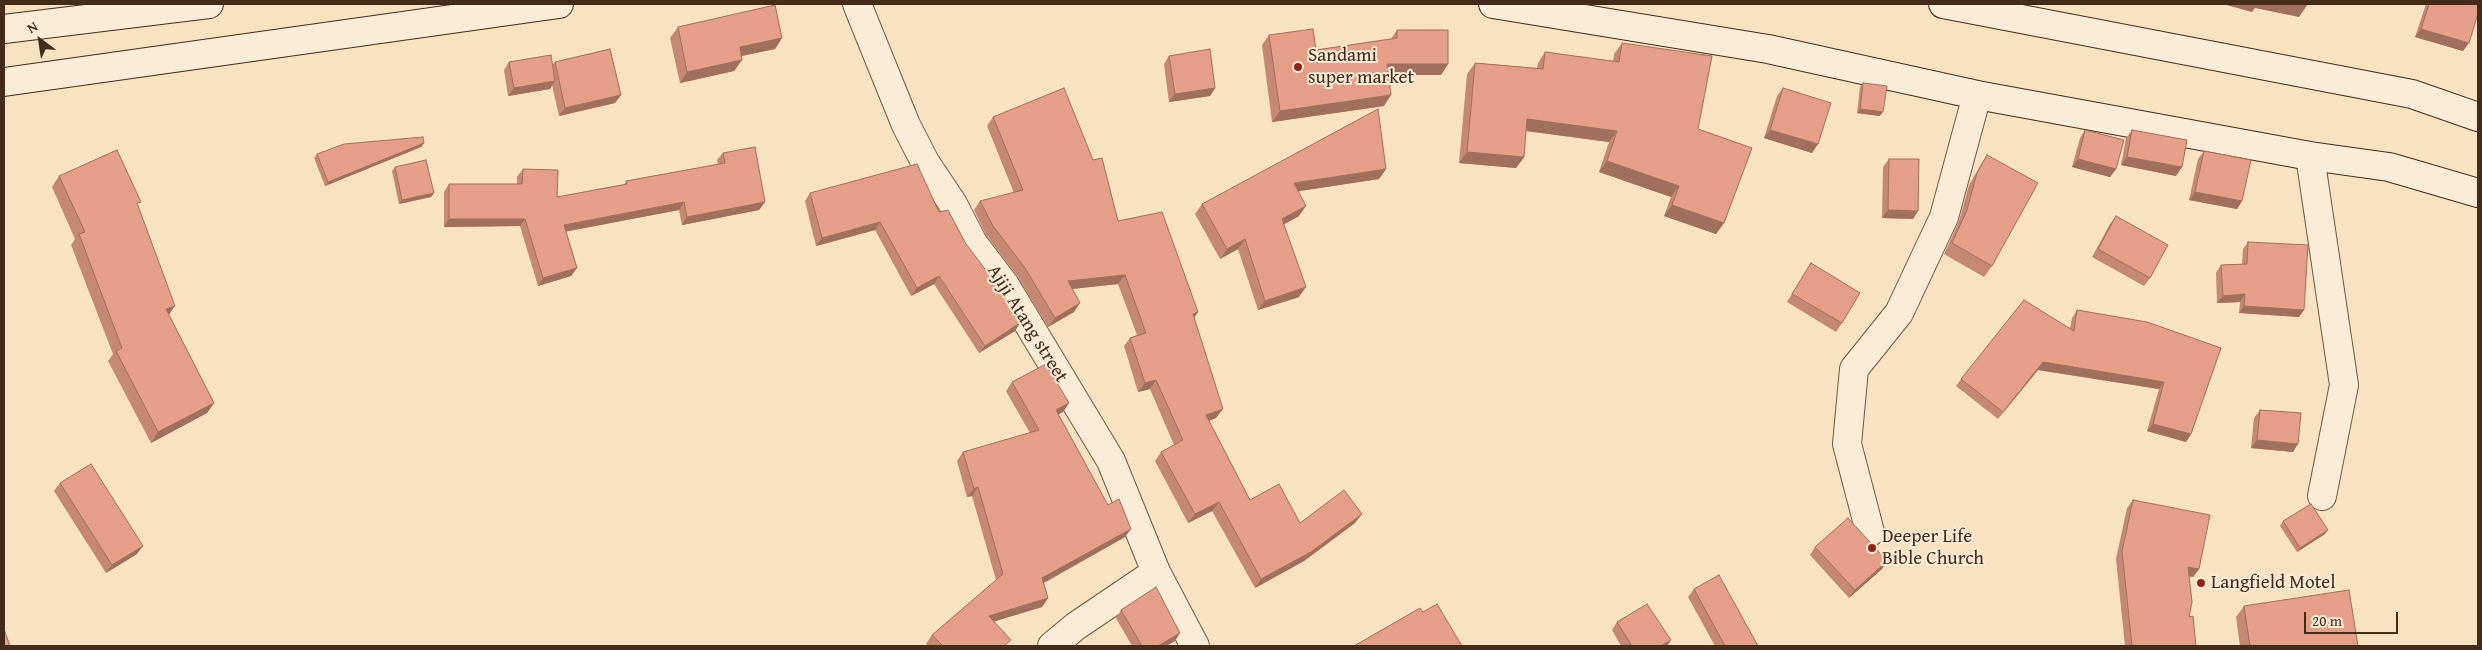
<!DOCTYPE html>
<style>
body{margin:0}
#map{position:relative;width:2482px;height:650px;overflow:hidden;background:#f8e2c1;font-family:"Gentium Book Plus",serif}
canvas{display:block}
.frame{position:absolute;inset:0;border:5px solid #452b1a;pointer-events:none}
.north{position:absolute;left:15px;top:15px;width:50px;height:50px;-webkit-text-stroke:4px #faecd7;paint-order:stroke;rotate:329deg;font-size:14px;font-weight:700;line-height:20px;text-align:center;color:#452b1a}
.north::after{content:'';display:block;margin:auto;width:18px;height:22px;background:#452b1a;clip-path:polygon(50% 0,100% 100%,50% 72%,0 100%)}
.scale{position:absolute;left:2304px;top:612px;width:94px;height:22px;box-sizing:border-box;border:2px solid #452b1a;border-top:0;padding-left:6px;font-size:15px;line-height:18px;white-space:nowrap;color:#452b1a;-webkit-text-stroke:4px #faecd7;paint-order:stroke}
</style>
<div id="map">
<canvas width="2482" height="650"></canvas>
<div class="frame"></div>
<div class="north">N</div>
<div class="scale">20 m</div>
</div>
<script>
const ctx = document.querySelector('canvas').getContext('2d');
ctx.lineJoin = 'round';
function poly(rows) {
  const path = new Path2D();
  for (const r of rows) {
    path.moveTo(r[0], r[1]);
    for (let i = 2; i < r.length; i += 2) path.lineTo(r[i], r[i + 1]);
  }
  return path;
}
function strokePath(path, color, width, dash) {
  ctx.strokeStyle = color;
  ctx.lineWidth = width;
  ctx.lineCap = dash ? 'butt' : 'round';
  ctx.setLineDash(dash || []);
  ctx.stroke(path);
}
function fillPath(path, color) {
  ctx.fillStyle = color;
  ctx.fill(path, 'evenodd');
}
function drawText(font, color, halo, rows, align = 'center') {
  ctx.font = font + ' "Gentium Book Plus",serif';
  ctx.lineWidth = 4;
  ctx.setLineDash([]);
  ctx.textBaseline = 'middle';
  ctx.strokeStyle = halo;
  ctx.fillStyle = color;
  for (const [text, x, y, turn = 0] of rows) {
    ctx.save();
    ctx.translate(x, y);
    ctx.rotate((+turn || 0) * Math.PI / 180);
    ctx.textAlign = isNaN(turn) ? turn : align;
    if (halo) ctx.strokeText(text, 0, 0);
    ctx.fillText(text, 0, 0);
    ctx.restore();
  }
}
const minor = poly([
 [857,4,906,125,925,162,953,204,973,243,1005,285,1111,461,1156,572,1195,646],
 [2310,156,2344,385,2322,496],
 [1870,532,1847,444,1854,369,1899,313,1944,217,1977,95],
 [1052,646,1076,626,1156,572]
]);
const secondary = poly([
 [1493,4,1768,49,1977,95,2310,156,2389,167,2478,193],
 [1943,4,2412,94,2478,117],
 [4,29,209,4],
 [4,82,559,4]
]);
strokePath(minor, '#725944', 30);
strokePath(secondary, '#452b1a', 30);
strokePath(minor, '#faecd7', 28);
strokePath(secondary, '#faecd7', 28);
fillPath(poly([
 [2426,4,2478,4,2463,51,2415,37],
 [678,27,782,38,775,49,741,56,742,60,734,71,680,83,670,38],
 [1397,30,1448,64,1441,75,1388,75,1384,106,1272,122,1262,45,1269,35,1316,50,1391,39],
 [1622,43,1698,129,1724,223,1716,234,1664,216,1671,197,1599,172,1609,142,1526,131,1524,157,1516,168,1459,163,1467,74,1475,63,1537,68,1538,63,1545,52,1613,61,1614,54],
 [1169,56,1215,88,1210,96,1169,102,1164,64],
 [509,62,553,64,555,62,621,95,615,103,559,116,552,85,550,89,508,96,504,70],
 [1863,83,1880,116,1857,113,1860,87],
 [1783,88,1812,153,1764,138,1777,96],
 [993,117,1118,221,1198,312,1194,318,1216,418,1209,421,1250,500,1300,523,1355,523,1304,561,1255,588,1212,511,1188,523,1155,461,1161,452,1174,445,1150,389,1138,392,1124,346,1130,338,1137,335,1118,284,1072,289,1074,312,1048,327,1018,277,986,235,974,210,980,201,1014,193,987,126],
 [2085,130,2116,169,2110,177,2072,167,2080,138],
 [2132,130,2176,176,2121,165,2126,138],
 [424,143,421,147,325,186,314,158,317,154],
 [2204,151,2242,201,2237,209,2189,200,2198,159],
 [723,153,765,202,759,210,682,225,679,210,566,231,577,268,571,276,538,286,520,226,444,227,444,192,449,184,517,184,517,177,523,169,557,197,624,185,626,181,718,164,717,160],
 [1987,155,1992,266,1984,277,1944,254,1959,221,1969,185,1980,166],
 [1889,159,1918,211,1913,219,1882,218,1883,167],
 [395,167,434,193,431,197,399,204,392,171],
 [1386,169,1379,179,1298,191,1299,216,1284,224,1299,297,1258,310,1238,249,1220,259,1195,214,1202,204],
 [59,176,138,206,169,315,214,403,207,413,151,443,108,361,113,354,71,245,75,239,52,187],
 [810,193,939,212,966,244,1015,331,979,353,934,284,911,296,875,230,816,246,805,201],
 [2116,216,2150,278,2144,286,2092,257,2110,224],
 [2248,242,2304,310,2299,317,2239,313,2240,302,2217,303,2216,273,2221,265,2242,264,2243,249],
 [1811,263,1842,323,1836,332,1787,302],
 [2077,310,2147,322,2191,434,2186,442,2147,431,2159,389,2038,370,1998,419,1956,386,1961,379,2070,329,2072,318],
 [1012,382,1069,403,1063,412,1058,414,1125,537,1044,583,1048,598,1042,607,994,621,1006,646,928,646,926,644,932,635,996,580,972,496,967,497,957,461,963,452,1030,433,1006,391],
 [2260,410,2293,452,2251,448,2254,418],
 [60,483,137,554,106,573,54,491],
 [2133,500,2199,569,2193,577,2189,576,2189,617,2196,646,2125,646,2116,559,2127,508],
 [2283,521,2325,534,2297,552,2280,526],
 [1815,547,1882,569,1849,598,1810,555],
 [1694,589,1758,646,1715,646,1688,597],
 [2244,606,2358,646,2240,646,2236,617],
 [1121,610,1175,641,1166,646,1132,646,1116,618],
 [1617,622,1667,646,1621,646,1612,630]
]), '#c58874');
fillPath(poly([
 [2223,4,2308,4,2299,17,2255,8,2252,12],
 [2421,29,2469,43,2463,51,2415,37],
 [782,38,775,49,732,58,740,47],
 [742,60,734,71,680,83,687,72],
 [1387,64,1448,64,1441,75,1380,75],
 [555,81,550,89,508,96,514,88],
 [1215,88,1210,96,1169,102,1175,94],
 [621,95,615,103,559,116,565,108],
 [1391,95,1384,106,1272,122,1280,111],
 [1860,109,1883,112,1880,116,1857,113],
 [1527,119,1617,131,1609,142,1519,130],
 [1770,130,1818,144,1812,153,1764,138],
 [424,143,421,147,325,186,328,182],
 [1467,152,1524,157,1516,168,1459,163],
 [2127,157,2182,167,2176,176,2121,165],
 [2078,159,2116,169,2110,177,2072,167],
 [1607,161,1679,186,1671,197,1599,172],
 [1386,169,1379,179,1287,193,1294,183],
 [2195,192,2242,201,2237,209,2189,200],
 [434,193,431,197,399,204,402,200],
 [684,202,679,210,559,233,564,225],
 [765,202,759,210,682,225,687,217],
 [1672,205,1724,223,1716,234,1664,216],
 [1306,206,1299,216,1276,229,1282,219],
 [1888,210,1918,211,1913,219,1882,218],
 [449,219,525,219,520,226,444,227],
 [880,222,875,230,816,246,822,238],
 [1245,239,1238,249,1220,259,1227,249],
 [577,268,571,276,538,286,543,278],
 [1125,275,1118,284,1062,290,1068,281],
 [939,276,934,284,911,296,917,288],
 [1306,287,1299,297,1258,310,1265,301],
 [2245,294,2240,302,2217,303,2223,296],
 [1080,303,1074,312,1048,327,1055,318],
 [175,306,168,316,166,309],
 [2244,306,2304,310,2299,317,2239,313],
 [1198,312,1192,321,1193,314],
 [1020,323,1015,331,979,353,985,346],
 [2043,362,2164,382,2159,389,2038,370,1998,419],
 [1156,380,1150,389,1138,392,1145,383],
 [214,403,207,413,151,443,158,432],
 [1069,403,1063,412,1050,419,1056,410],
 [1223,409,1216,418,1200,424,1206,415],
 [2153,424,2191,434,2186,442,2147,431],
 [2257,440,2298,444,2293,452,2251,448],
 [978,487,972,496,967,497,974,489],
 [1219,502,1212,511,1188,523,1195,514],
 [1362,514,1355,523,1304,561,1255,588,1261,579],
 [1131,529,1125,537,1036,587,1042,578],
 [2328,530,2325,534,2297,552,2300,548],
 [143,546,137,554,106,573,112,565],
 [1887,561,1882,569,1849,598,1855,590],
 [2188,567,2199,569,2193,577,2183,575],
 [1048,598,1042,607,983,625,989,616],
 [1180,633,1175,641,1166,646,1158,646],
 [1671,640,1667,646,1661,646]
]), '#a06f5e');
const building = poly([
 [2429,4,2478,4,2478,14,2469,43,2421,29,2429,4],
 [775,5,782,38,740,47,742,60,687,72,678,27,775,5],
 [1313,29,1316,50,1397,38,1397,30,1448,30,1448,64,1387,64,1391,95,1280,111,1269,35,1313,29],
 [1622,43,1712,56,1698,129,1752,148,1724,223,1672,205,1679,186,1607,161,1617,131,1527,119,1524,157,1467,152,1475,63,1543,69,1545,52,1619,62,1622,43],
 [610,49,621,95,565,108,555,62,610,49],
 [1210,49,1215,88,1175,94,1169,56,1210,49],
 [551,55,555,81,514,88,509,62,551,55],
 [1863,83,1887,86,1883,112,1860,109,1863,83],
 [1064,88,1093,160,1102,158,1118,221,1162,212,1198,312,1193,314,1223,409,1206,415,1250,500,1279,484,1300,523,1344,490,1362,514,1311,552,1261,579,1219,502,1195,514,1161,452,1183,440,1156,380,1145,383,1130,338,1146,333,1125,275,1068,281,1080,303,1055,318,1025,268,993,226,980,201,1023,190,993,117,1064,88],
 [1783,88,1831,103,1818,144,1770,130,1783,88],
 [1378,109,1386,169,1294,183,1306,206,1282,219,1306,287,1265,301,1245,239,1227,249,1202,204,1378,109],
 [2085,130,2124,140,2116,169,2078,159,2085,130],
 [2132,130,2187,140,2182,167,2127,157,2132,130],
 [423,137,424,143,328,182,317,154,344,144,423,137],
 [755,147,765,202,687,217,684,202,564,225,577,268,543,278,525,219,449,219,449,184,522,184,523,169,558,170,557,197,627,184,626,181,725,163,723,153,755,147],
 [117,150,141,202,137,203,175,306,166,309,214,403,158,432,116,351,122,348,79,234,85,232,59,176,117,150],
 [2204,151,2251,160,2242,201,2195,192,2204,151],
 [1987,155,2038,183,1992,266,1952,243,1967,210,1977,173,1987,155],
 [1889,159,1919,159,1918,211,1888,210,1889,159],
 [426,160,434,193,402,200,395,167,426,160],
 [917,164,939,212,948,210,966,244,998,286,1020,323,985,346,939,276,917,288,880,222,822,238,810,193,917,164],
 [2116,216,2168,245,2150,278,2098,249,2116,216],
 [2248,242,2308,245,2304,310,2244,306,2245,294,2223,296,2221,265,2247,264,2248,242],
 [1811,263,1860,293,1842,323,1792,294,1811,263],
 [2024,300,2074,331,2077,310,2147,322,2221,348,2191,434,2153,424,2164,382,2043,362,2003,412,1961,379,2024,300],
 [1046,364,1069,403,1056,410,1108,505,1119,499,1131,529,1042,578,1048,598,989,616,1011,640,1004,646,943,646,932,635,1003,574,978,487,974,489,963,452,1039,430,1012,382,1046,364],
 [2260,410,2301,413,2298,444,2257,440,2260,410],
 [91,464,143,546,112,565,60,483,91,464],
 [2133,500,2210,515,2199,569,2188,567,2192,602,2189,617,2193,616,2196,646,2132,646,2122,551,2133,500],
 [2311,504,2328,530,2300,548,2283,521,2311,504],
 [1848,518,1887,561,1855,590,1815,547,1848,518],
 [1719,575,1758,646,1725,646,1694,589,1719,575],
 [1156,587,1180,633,1158,646,1142,646,1121,610,1156,587],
 [2349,590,2358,646,2250,646,2244,606,2349,590],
 [1437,604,1462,646,1354,646,1420,608,1423,612,1437,604],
 [1647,604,1671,640,1661,646,1632,646,1617,622,1647,604],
 [4,629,10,646,4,646,4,629]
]);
fillPath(building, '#e59e87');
strokePath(building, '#a06f5e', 1);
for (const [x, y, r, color] of [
 [1298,67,5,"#8f2418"],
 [1872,548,5,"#8f2418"],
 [2201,583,5,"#8f2418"]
]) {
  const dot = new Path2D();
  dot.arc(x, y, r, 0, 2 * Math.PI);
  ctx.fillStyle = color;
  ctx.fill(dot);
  strokePath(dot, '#faecd7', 2);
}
drawText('19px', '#452b1a', '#faecd7', [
 ["Sandami",1308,56],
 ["super market",1308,78],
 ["Deeper Life",1882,537],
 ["Bible Church",1882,559],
 ["Langfield Motel",2211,583]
], 'left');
drawText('19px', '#452b1a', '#faecd7', [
 ["Ajiji Atang street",1027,324,58]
]);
</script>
